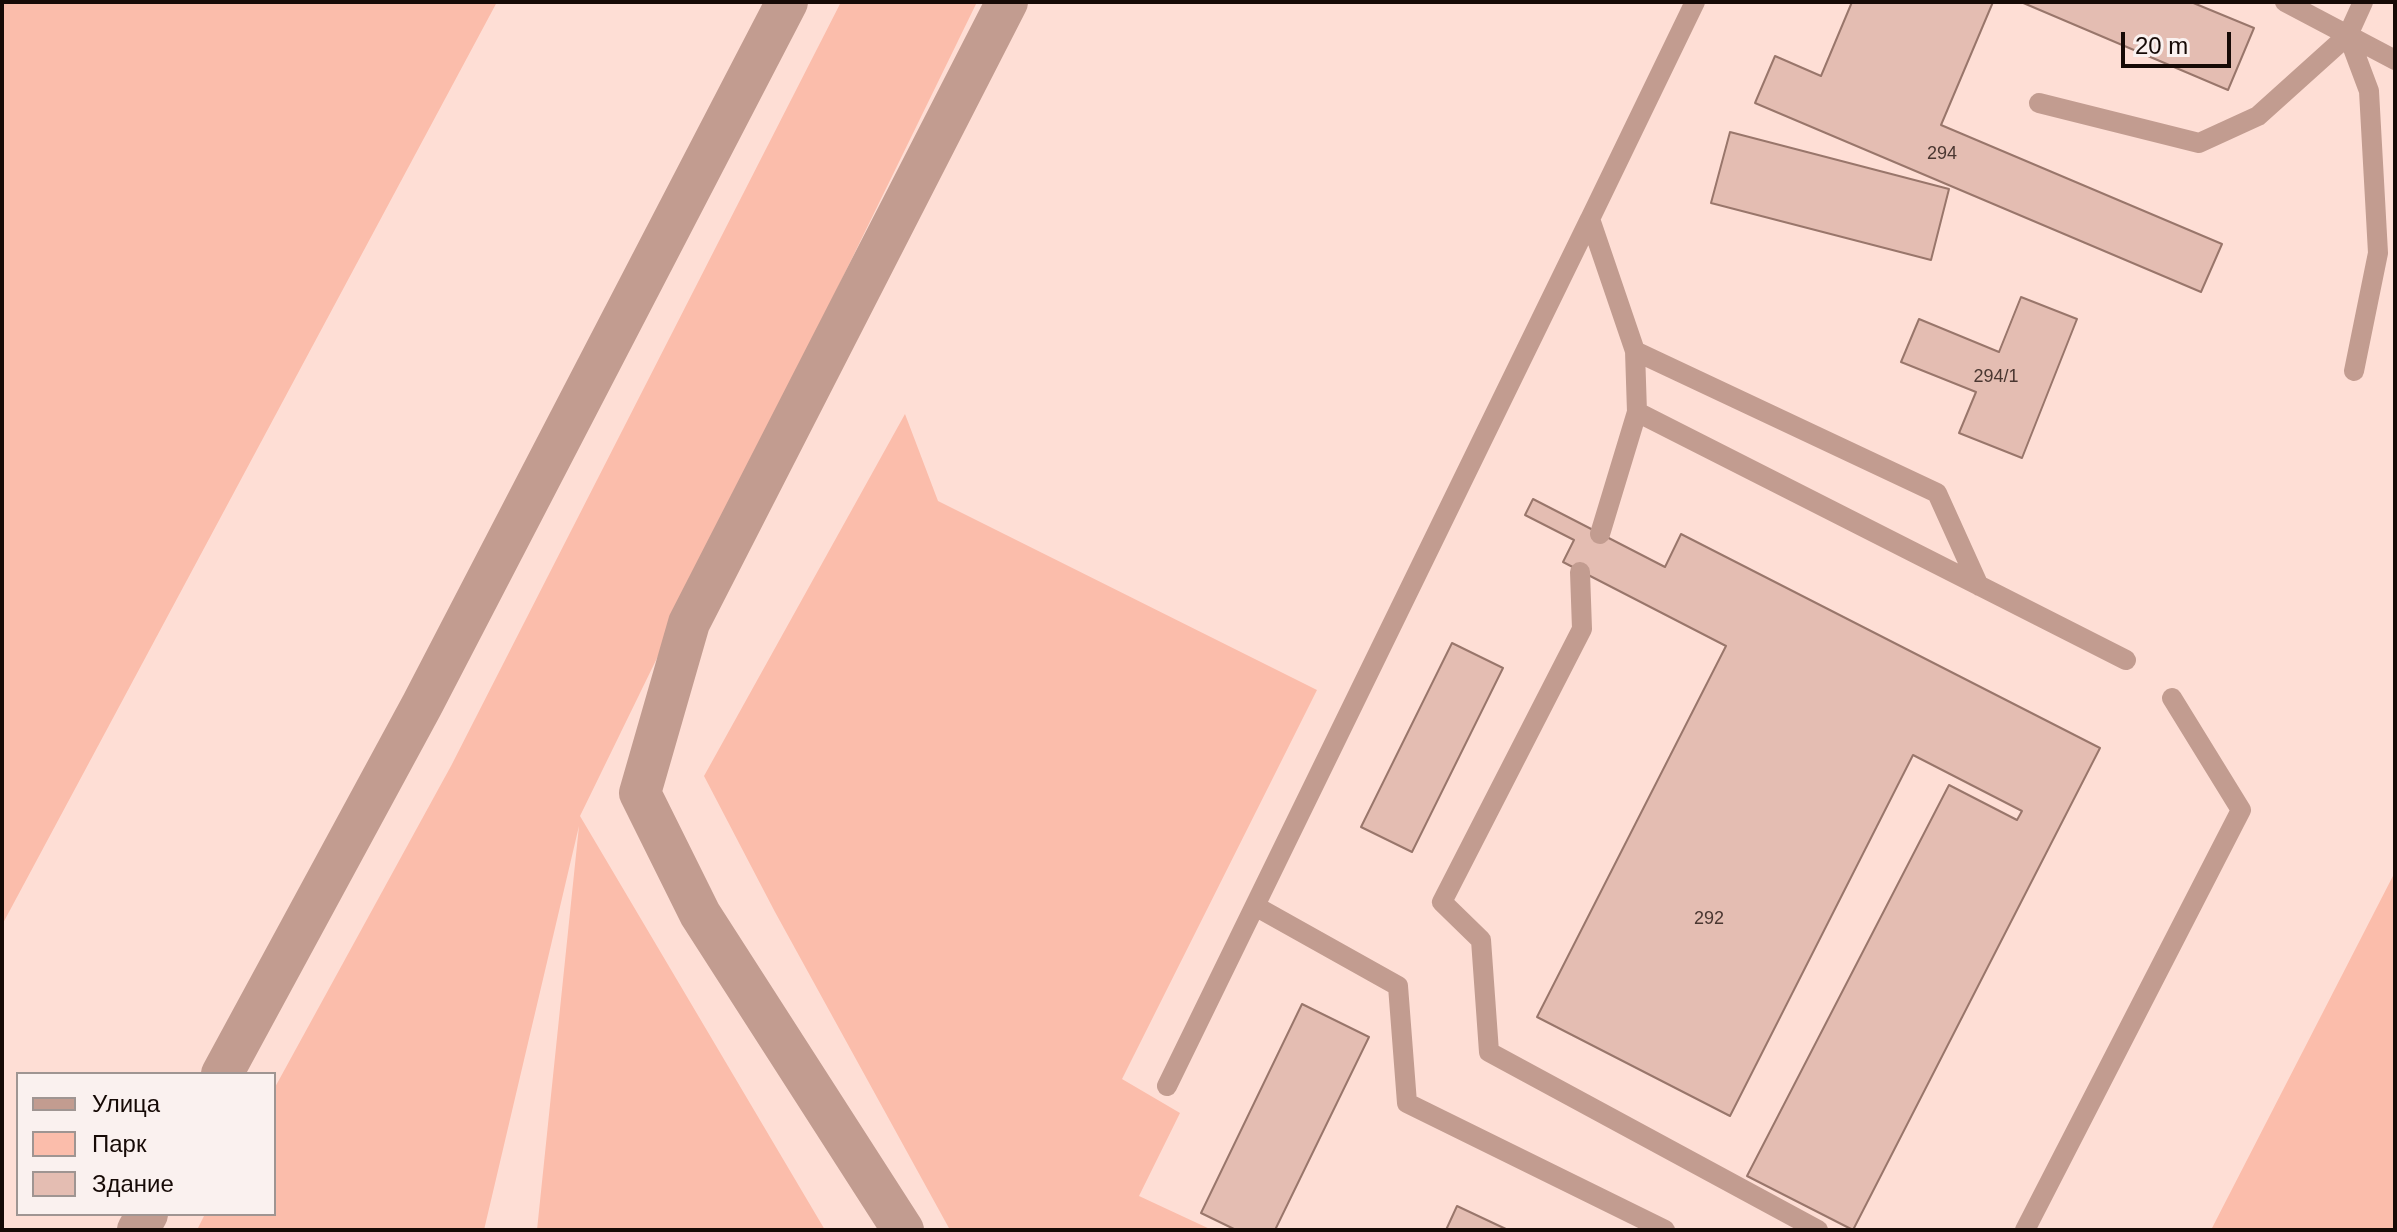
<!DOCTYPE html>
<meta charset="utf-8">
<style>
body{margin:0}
#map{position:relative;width:2397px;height:1232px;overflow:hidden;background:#feded5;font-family:Arial,sans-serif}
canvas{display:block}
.frame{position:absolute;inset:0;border:4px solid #160a06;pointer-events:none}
.legend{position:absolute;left:16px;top:1072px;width:260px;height:144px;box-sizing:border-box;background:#faf1ef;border:2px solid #9f9592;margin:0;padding:10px 14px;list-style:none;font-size:24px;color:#160a06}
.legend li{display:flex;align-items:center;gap:16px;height:40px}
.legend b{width:40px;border:2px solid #9f9592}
.scale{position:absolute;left:2121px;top:32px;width:110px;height:36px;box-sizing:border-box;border:4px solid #160a06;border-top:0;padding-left:10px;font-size:24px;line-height:28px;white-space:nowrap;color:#160a06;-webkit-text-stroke:6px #faf1ef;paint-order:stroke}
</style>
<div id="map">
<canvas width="2397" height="1232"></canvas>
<div class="frame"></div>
<ul class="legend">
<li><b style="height:10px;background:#c29c90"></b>Улица</li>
<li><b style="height:22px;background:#fbbdab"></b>Парк</li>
<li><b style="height:22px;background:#e4bdb2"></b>Здание</li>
</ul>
<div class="scale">20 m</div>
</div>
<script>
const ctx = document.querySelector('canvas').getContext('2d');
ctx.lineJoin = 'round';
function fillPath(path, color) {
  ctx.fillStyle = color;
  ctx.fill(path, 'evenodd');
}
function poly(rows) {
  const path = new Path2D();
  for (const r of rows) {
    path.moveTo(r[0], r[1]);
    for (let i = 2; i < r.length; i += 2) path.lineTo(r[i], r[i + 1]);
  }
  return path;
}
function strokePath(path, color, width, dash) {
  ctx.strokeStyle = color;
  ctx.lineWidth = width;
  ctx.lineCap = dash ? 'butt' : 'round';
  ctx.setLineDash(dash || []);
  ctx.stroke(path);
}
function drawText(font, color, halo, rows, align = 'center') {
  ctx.font = font + ' Arial,sans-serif';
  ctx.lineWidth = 8;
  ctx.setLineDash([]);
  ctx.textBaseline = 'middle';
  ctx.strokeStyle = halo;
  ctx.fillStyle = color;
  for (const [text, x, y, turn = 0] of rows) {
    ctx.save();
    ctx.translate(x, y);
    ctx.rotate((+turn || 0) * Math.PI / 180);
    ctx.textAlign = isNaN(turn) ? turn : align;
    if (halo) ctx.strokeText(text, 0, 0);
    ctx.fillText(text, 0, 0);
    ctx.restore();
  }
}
fillPath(poly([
 [2,2,497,2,2,925],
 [841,2,977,2,580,816,825,1230,537,1230,579,826,484,1230,197,1230,205,1214,274,1214,274,1089,451,766],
 [905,414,938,501,1317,690,1122,1079,1180,1113,1139,1196,1212,1230,950,1230,775,912,704,776],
 [2395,872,2395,1230,2211,1230]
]), '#fbbdab');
const building = poly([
 [1852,2,1993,2,1941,125,2222,244,2201,292,1755,103,1775,56,1821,76,1852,2],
 [2021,2,2191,2,2254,28,2228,90,2021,2],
 [1730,132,1949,189,1931,260,1711,203,1730,132],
 [2021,297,2077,319,2022,458,1959,433,1976,392,1901,362,1919,319,1999,352,2021,297],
 [1533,499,1665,567,1681,534,2100,748,1853,1230,1747,1176,1949,785,2017,820,2022,811,1913,755,1730,1116,1537,1017,1726,646,1563,562,1574,540,1525,515,1533,499],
 [1452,643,1503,668,1412,852,1361,827,1452,643],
 [1302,1004,1369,1037,1275,1230,1236,1230,1201,1213,1302,1004],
 [1457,1206,1508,1230,1446,1230,1457,1206]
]);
fillPath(building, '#e4bdb2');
strokePath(building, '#99766b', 2);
strokePath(poly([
 [2285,2,2395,60],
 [2348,35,2369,91,2378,253,2354,371],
 [2039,103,2199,143,2258,116,2348,35,2363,2],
 [1635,351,1937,493,1979,586],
 [1637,412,2126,660],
 [1600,534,1637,412,1635,351,1590,219,1695,2],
 [1580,572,1582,629,1442,902,1481,940,1489,1052,1818,1230],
 [1255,906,1398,986,1407,1103,1665,1230],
 [1167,1086,1590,219],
 [2025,1230,2241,810,2172,698]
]), '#c29c90', 20);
strokePath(poly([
 [222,1074,422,705,787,2],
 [138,1230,147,1214],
 [903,1230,700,914,640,793,689,623,1007,2]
]), '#c29c90', 42);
drawText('18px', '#4a3731', null, [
 ["294",1942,154],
 ["294/1",1996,377],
 ["292",1709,919]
]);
</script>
